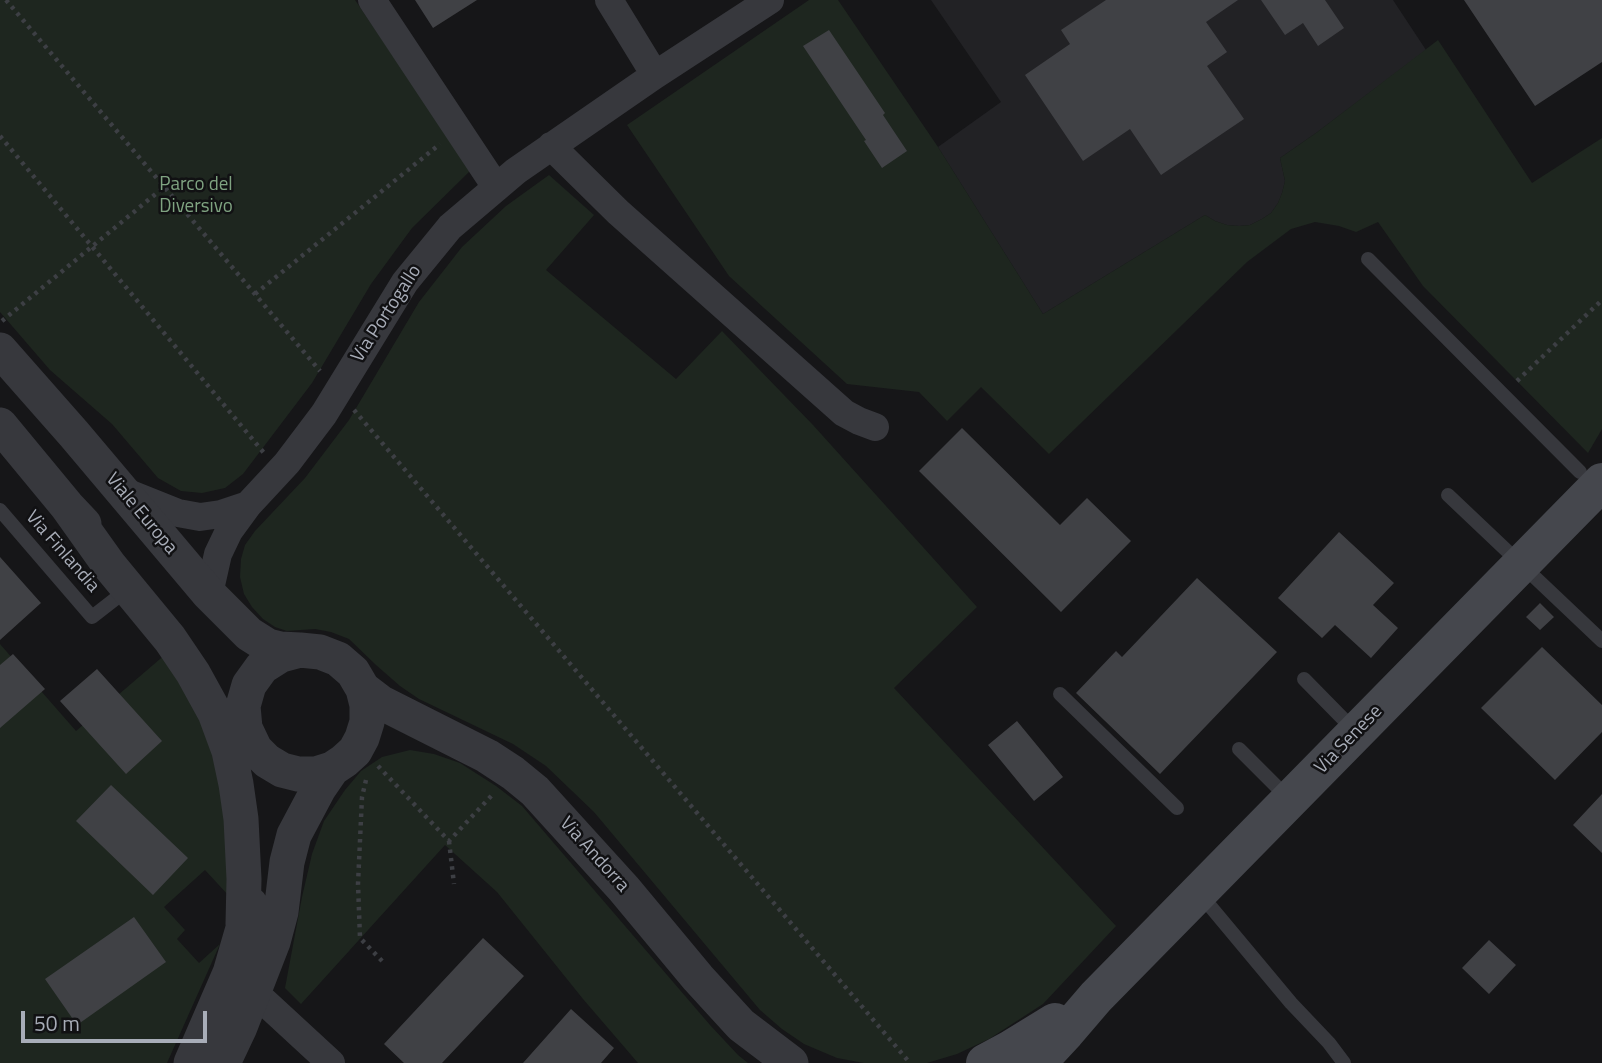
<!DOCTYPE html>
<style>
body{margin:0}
#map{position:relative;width:1602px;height:1063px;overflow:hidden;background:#161618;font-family:"Titillium Web",sans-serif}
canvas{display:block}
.scale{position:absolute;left:21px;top:1011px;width:186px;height:32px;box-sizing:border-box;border:4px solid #a8adb8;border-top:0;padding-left:9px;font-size:21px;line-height:24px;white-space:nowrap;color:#a8adb8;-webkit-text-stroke:5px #111113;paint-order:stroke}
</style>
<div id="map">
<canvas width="1602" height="1063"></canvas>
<div class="scale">50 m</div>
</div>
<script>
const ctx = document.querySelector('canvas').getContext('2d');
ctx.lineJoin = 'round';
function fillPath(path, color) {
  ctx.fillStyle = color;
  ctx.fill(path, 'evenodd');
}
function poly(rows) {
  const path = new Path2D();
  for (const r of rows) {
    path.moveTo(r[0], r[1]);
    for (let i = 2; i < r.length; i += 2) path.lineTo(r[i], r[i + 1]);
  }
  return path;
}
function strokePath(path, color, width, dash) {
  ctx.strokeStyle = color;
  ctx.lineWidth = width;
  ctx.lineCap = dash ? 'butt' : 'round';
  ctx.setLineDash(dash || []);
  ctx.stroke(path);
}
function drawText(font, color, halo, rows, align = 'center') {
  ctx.font = font + ' "Titillium Web",sans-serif';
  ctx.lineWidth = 5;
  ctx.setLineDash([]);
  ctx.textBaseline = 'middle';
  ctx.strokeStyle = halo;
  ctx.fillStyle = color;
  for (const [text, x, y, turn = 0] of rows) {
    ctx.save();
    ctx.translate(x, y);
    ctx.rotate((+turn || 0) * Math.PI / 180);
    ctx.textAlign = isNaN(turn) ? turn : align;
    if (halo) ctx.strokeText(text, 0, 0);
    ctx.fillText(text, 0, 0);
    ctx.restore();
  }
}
fillPath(poly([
 [931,0,1393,0,1426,50,1316,133,1280,158,1285,181,1282,193,1278,203,1271,213,1262,219,1250,225,1239,226,1227,225,1215,221,1205,215,1043,314,938,147,1001,102]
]), '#222225');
fillPath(poly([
 [0,0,355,0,471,170,412,228,371,284,312,383,243,474,225,488,202,493,181,491,158,478,112,424,50,370,0,312],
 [809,0,838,0,938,147,1043,314,1205,215,1215,221,1227,225,1239,226,1250,225,1262,219,1271,213,1278,203,1282,193,1285,181,1280,158,1316,133,1438,40,1532,183,1602,138,1602,429,1588,453,1423,286,1378,222,1356,232,1339,226,1315,222,1291,229,1247,262,1049,454,981,387,947,421,919,392,847,384,729,276,627,125],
 [549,175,594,215,546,270,676,379,722,331,813,425,977,607,894,688,1116,926,1043,1004,989,1039,957,1054,927,1063,864,1063,837,1058,804,1044,782,1029,760,1010,594,812,546,766,513,744,419,699,400,686,376,665,349,639,331,632,315,629,287,631,275,627,263,619,252,607,244,594,240,577,241,559,245,545,255,531,305,478,349,420,419,302,462,247,506,206],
 [0,644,76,731,167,653,200,707,225,793,229,896,205,870,164,907,185,930,177,939,199,963,220,944,167,1063,0,1063],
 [410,750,434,754,460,763,496,786,522,806,710,1025,738,1055,748,1063,638,1063,583,999,497,892,445,845,301,1004,285,988,302,897,312,854,324,821,345,790,361,771,382,757]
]), '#1e261f');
fillPath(poly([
 [415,0,477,0,433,28],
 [1106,0,1238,0,1206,22,1227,52,1207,66,1244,119,1161,175,1130,129,1083,161,1025,75,1070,44,1061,30],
 [1261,0,1325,0,1344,28,1318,46,1303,23,1285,35],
 [1464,0,1602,0,1602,62,1535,106],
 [829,30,885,113,883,115,907,151,882,168,864,141,866,140,803,46],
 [962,428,1060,525,1087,498,1131,541,1061,612,919,471],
 [1339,532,1394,583,1373,605,1398,628,1371,658,1335,625,1322,638,1278,598],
 [0,557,41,603,0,640],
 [1197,578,1277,652,1160,774,1076,693,1116,651,1122,657],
 [1540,603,1554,617,1540,630,1526,617],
 [1542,647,1602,705,1602,732,1555,780,1481,708],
 [13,654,45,689,0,728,0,665],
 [97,669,162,741,126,774,60,701],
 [1017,721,1063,777,1034,801,988,745],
 [111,785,188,858,153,895,76,821],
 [1602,794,1602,853,1573,825],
 [134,917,166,962,77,1025,45,979],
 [483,938,524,976,442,1063,404,1063,384,1044],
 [1489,940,1516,965,1489,994,1462,968],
 [571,1009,614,1048,601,1063,523,1063]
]), '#404145');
strokePath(poly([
 [6,0,320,371],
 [0,136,264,453],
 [255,294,440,144],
 [2,321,164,187],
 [1517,381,1602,300],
 [354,410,910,1063],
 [378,766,449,841,494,793],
 [366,780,362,797,358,884,360,938,383,962],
 [449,841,454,884]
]), '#3d3f44', 4.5, [3.5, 5]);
strokePath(poly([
 [1368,259,1580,472],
 [1448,495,1602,641],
 [0,510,92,617,128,589],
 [1304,679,1355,731],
 [1060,694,1177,808],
 [1239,749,1289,799],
 [1200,894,1291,1003,1329,1043,1344,1063]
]), '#37383d', 14);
strokePath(poly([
 [372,0,496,187],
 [609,0,655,75],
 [551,146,618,212,844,413,859,421,875,427],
 [123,491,178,513,200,517,221,514,248,505],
 [209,594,218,554,229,531,248,505,287,463,324,414,405,282,450,227,516,171,655,75,770,0],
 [238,979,254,992,331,1063]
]), '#37383d', 28);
strokePath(poly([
 [0,350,74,434,209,594,249,634,268,646,280,649,300,650],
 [0,425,67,506,84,524],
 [67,506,109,565,170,639,193,673,215,713,229,751,236,784,241,819,244,879,243,924],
 [363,689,380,702,487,756,513,773,535,791,624,889,698,978,741,1025,791,1063],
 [191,1063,230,973,250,904],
 [223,1063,240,1027,273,942,281,912,287,862,294,835,319,788,332,769,344,761,355,751,362,738,367,722,367,705,363,689,353,672,338,659,320,652,300,650,281,655,262,667,249,685,243,706,245,728,255,749,267,761,282,770,298,774,316,774,332,769]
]), '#37383d', 35);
strokePath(poly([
 [985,1063,1011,1049,1055,1022],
 [1035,1063,1040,1060,1066,1032,1096,997,1602,482]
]), '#45474d', 38);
drawText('19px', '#7fa381', '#111113', [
 ["Parco del",196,185],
 ["Diversivo",196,207]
]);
drawText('19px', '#a8adb8', '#111113', [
 ["Via Portogallo",387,314,-57],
 ["Viale Europa",141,514,50],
 ["Via Finlandia",62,552,49],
 ["Via Senese",1349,740,-46],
 ["Via Andorra",594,855,48]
]);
</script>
